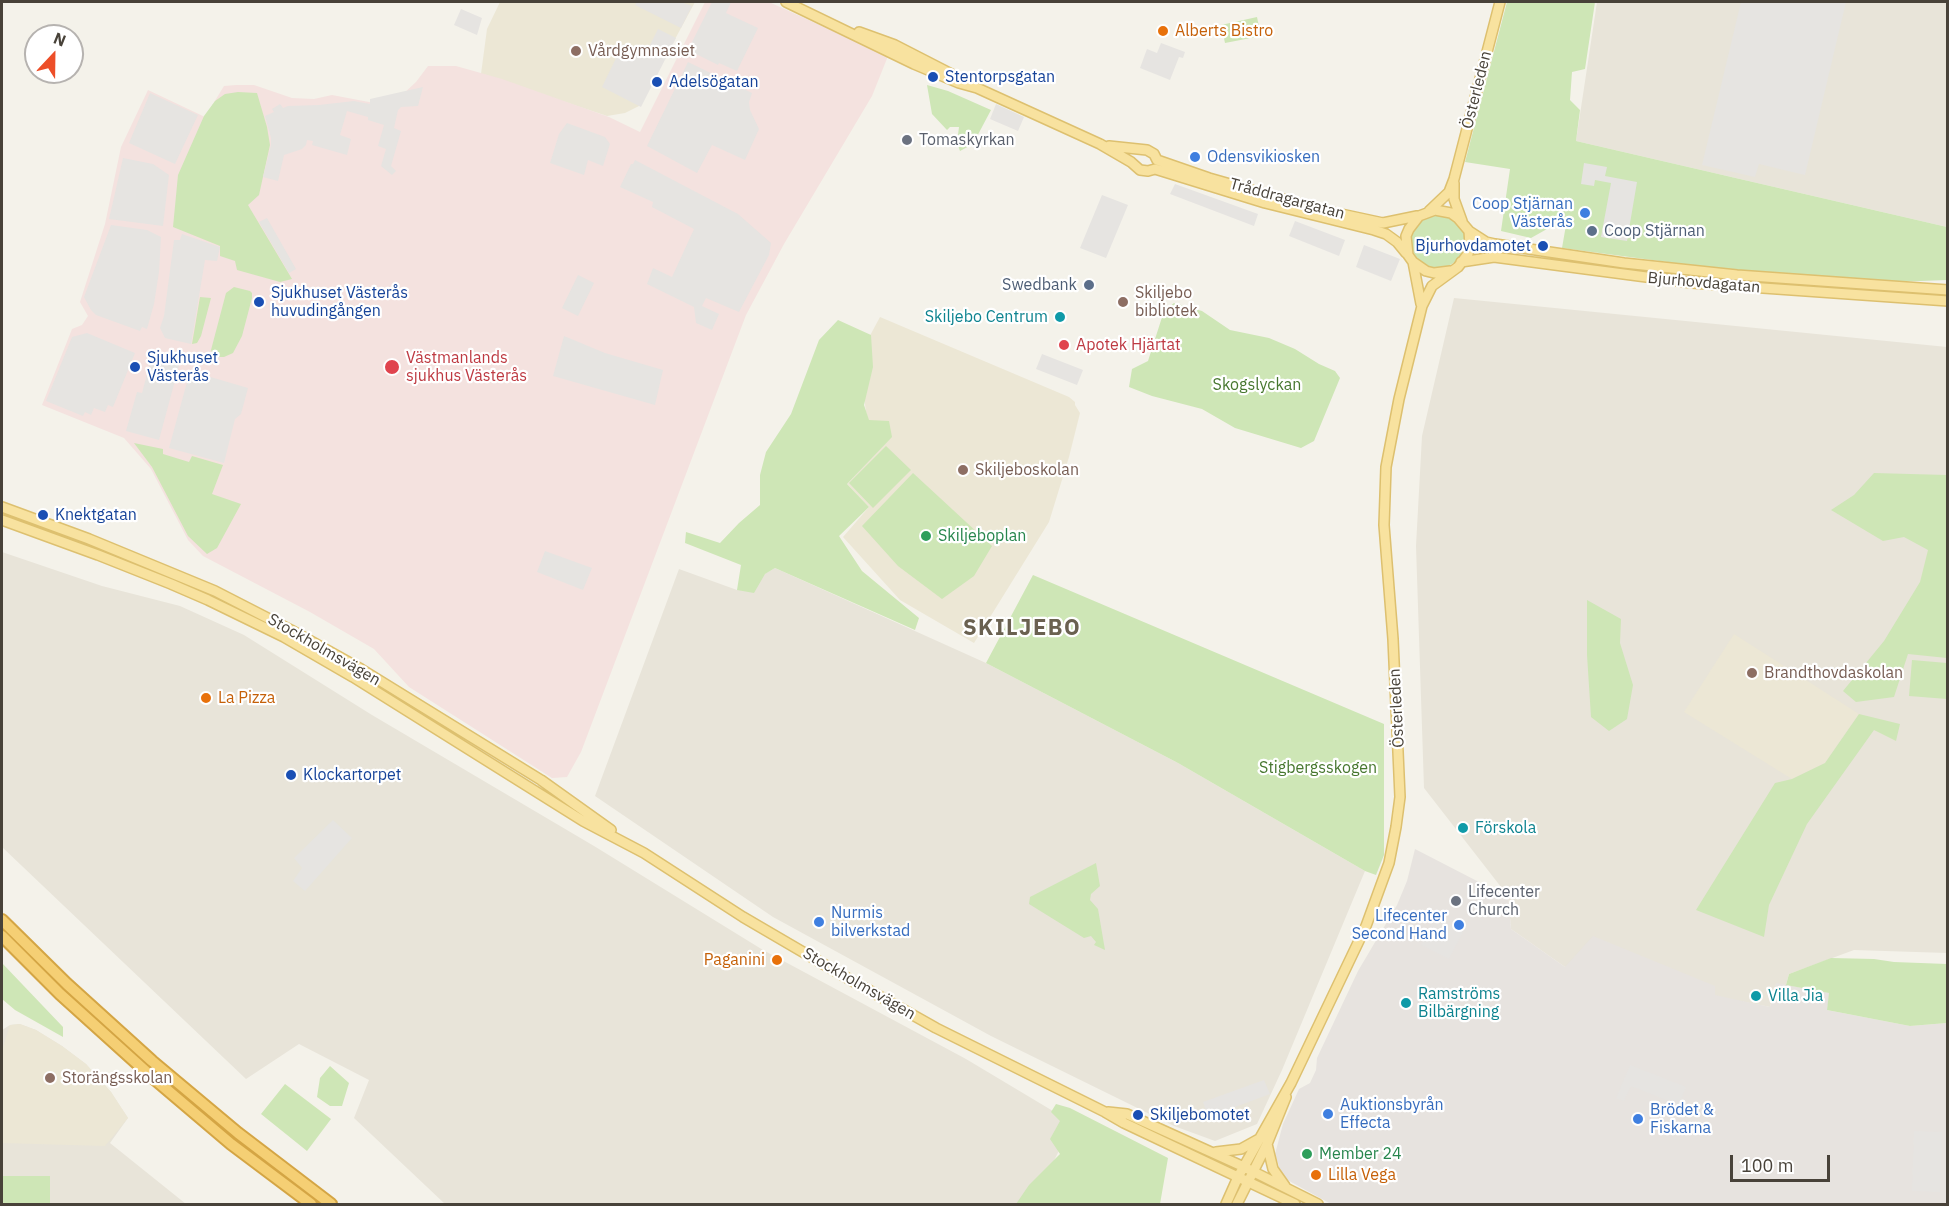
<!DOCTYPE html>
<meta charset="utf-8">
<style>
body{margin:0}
#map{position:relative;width:1949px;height:1206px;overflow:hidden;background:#f4f2ea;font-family:"IBM Plex Sans",sans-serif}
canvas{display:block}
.frame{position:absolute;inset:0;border:3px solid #484239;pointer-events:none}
.north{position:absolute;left:24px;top:24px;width:60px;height:60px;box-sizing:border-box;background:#fff;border:2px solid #b6b3b0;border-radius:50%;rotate:22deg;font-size:16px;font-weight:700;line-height:24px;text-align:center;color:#484239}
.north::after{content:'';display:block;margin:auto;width:21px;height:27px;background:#ed4e28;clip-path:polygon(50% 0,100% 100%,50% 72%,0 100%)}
.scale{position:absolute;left:1730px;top:1155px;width:100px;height:27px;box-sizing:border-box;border:3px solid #484239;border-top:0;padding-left:8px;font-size:18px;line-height:21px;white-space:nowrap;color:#484239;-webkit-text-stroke:4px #fff;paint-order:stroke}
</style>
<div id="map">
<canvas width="1949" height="1206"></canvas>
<div class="frame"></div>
<div class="north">N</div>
<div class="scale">100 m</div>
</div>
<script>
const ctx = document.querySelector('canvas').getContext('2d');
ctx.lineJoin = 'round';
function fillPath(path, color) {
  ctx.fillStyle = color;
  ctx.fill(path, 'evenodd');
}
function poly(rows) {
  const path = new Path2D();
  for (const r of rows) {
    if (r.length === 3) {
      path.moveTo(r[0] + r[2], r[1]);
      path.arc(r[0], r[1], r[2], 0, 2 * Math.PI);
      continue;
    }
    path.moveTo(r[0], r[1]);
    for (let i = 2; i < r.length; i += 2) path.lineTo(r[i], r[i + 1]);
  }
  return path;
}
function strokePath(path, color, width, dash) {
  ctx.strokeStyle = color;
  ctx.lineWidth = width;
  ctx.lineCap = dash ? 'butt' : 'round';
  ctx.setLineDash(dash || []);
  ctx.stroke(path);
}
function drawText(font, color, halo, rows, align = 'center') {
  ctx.font = font + ' "IBM Plex Sans",sans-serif';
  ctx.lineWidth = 4.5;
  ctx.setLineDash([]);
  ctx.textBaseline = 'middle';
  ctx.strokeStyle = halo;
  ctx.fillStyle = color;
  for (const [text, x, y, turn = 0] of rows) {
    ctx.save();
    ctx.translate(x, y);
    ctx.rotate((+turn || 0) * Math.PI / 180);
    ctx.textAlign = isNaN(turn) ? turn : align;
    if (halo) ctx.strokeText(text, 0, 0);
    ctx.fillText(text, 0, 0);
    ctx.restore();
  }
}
fillPath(poly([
 [1597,2,1947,2,1947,227,1576,141],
 [1454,298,1947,347,1947,953,1854,950,1789,974,1786,985,1776,984,1770,1007,1565,967,1511,929,1508,896,1424,788,1416,546,1422,436],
 [2,552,102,586,180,606,244,635,372,715,594,846,763,950,966,1059,1073,1123,1032,1204,445,1204,354,1118,369,1080,299,1044,246,1079,2,847],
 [775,568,986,663,1178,763,1365,871,1282,1070,1257,1124,1215,1141,1174,1126,991,1036,773,917,595,796,679,569,737,590],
 [20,1024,36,1030,62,1046,86,1064,111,1092,128,1118,110,1143,186,1204,50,1204,49,1176,2,1176,2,1030,10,1025]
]), '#e8e4d9');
fillPath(poly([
 [1415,849,1508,897,1511,929,1565,967,1593,936,1715,986,1715,995,1770,1007,1776,983,1830,993,1827,1010,1910,1026,1947,1023,1947,1204,1331,1204,1282,1177,1276,1169,1279,1166,1275,1154,1283,1124,1299,1089,1310,1083,1316,1070,1317,1058,1358,971,1397,905,1407,881]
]), '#e7e3df');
fillPath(poly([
 [500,2,695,2,639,106,625,113,607,116,481,74,487,29],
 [880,317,1069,397,1075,402,1075,405,1080,413,1069,457,1049,522,974,643,900,600,843,537,869,507,847,484,887,441,867,420,859,356],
 [1734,634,1859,714,1825,763,1792,779,1684,712],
 [20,1024,36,1030,62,1046,86,1064,111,1092,128,1118,105,1146,2,1143,2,1051,10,1025]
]), '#ece7d5');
fillPath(poly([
 [705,2,769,2,888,56,872,96,784,244,746,315,581,752,567,777,552,778,409,687,374,649,310,612,203,556,188,540,151,469,124,438,42,405,72,329,82,325,88,316,80,302,105,224,121,147,148,90,205,117,224,86,236,85,254,85,292,98,314,99,332,95,390,106,416,82,428,66,456,66,502,79,609,117,640,132]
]), '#f4e2df');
fillPath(poly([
 [1507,2,1595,2,1585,69,1572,72,1570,100,1580,110,1576,141,1947,227,1947,280,1894,282,1712,268,1562,248,1566,225,1547,229,1531,238,1501,231,1510,169,1465,162],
 [1257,17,1261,36,1225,43,1221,25],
 [927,85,948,91,991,110,973,144,960,151,957,143,959,127,950,127,947,130,932,114],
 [238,92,257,93,267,127,270,145,259,195,248,205,292,279,280,282,237,270,235,261,220,256,220,246,173,227,178,175,204,116,215,101,225,94],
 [1438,241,27],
 [234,287,250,291,252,293,252,298,242,336,233,353,224,357,219,357,214,356,211,350,226,293],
 [200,297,211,298,201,336,197,343,192,344],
 [1174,303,1202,311,1230,330,1269,338,1295,349,1319,364,1335,371,1340,378,1314,441,1301,448,1235,428,1202,409,1152,396,1129,387,1132,369,1148,361,1164,311],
 [838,320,871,335,873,367,864,405,869,420,889,421,892,437,847,484,869,507,839,536,862,571,919,618,915,630,775,568,765,574,754,593,737,590,741,565,685,543,686,532,720,543,739,523,760,505,760,475,766,452,791,414,819,340],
 [134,443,163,449,163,454,189,462,192,456,223,465,212,494,241,504,217,548,207,554,188,536,152,467],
 [886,446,911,470,873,508,849,483],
 [913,473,992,546,974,576,942,599,898,566,862,526],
 [1874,473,1947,475,1947,658,1908,654,1894,697,1856,702,1843,691,1884,641,1920,582,1928,550,1904,537,1883,541,1831,510,1854,495],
 [1033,575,1384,724,1384,855,1376,875,1365,871,1178,763,986,663],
 [1587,600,1621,619,1620,643,1633,685,1627,719,1609,731,1591,717,1587,655],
 [1912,660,1947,663,1947,699,1909,696],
 [1859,714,1900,724,1896,741,1874,730,1807,824,1769,905,1764,937,1696,910,1775,783,1792,779,1825,763],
 [1096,863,1100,886,1091,894,1090,900,1098,909,1105,950,1094,945,1096,942,1091,936,1084,938,1029,904,1030,897],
 [1831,958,1874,959,1894,962,1947,964,1947,1023,1910,1026,1827,1010,1829,993,1786,985,1789,974],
 [2,963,63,1027,63,1037,15,1010,2,999],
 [330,1066,349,1083,342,1106,330,1106,317,1097,320,1078],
 [285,1084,331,1119,307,1151,261,1114],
 [1056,1104,1070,1108,1168,1158,1160,1204,1016,1204,1029,1185,1060,1154,1050,1139,1060,1121,1051,1112],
 [2,1176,50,1176,50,1204,2,1204]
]), '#cee6b6');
fillPath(poly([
 [637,2,681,2,692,6,681,28,635,5],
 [712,2,731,2,726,13,758,28,737,71,719,63,718,65,688,50],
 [1741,2,1846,2,1805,175,1759,164,1755,177,1702,165],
 [461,9,482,18,477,35,454,25],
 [658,29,676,38,641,107,602,87,623,44,645,55],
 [1161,43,1185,52,1183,58,1179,57,1170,80,1140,68,1147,49,1157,53],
 [688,62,752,93,749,102,750,110,759,129,745,160,712,145,697,173,647,146],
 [423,87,418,106,401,107,398,110,394,128,401,131,391,166,396,171,392,175,381,166,386,149,378,146,384,125,368,120,368,117,347,111,340,135,351,139,347,155,312,145,313,141,307,140,306,145,302,149,284,155,278,181,263,177,271,145,271,138,265,116,274,112,272,109,280,104,283,108,288,106,319,105,354,101,370,104,370,99],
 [150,93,198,115,175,164,129,143],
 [996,104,1024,117,1018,131,990,119],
 [567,123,605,137,610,144,603,166,588,160,584,175,550,163,559,134],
 [123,158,153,164,169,175,163,226,109,219],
 [635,160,738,214,771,243,769,255,739,312,706,298,702,306,719,314,712,330,696,323,694,307,647,284,653,268,672,277,694,229,652,207,653,202,620,187,631,164,633,164],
 [1584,163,1607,167,1605,176,1637,182,1627,241,1601,237,1611,183,1595,180,1594,186,1581,184],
 [1175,184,1258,214,1254,226,1170,194],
 [1102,195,1128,205,1106,258,1080,248],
 [267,218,296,269,289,273,259,222],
 [1295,221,1345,240,1339,256,1289,236],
 [111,225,147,230,161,237,159,272,154,304,147,329,142,327,140,331,96,315,91,310,84,297],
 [182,234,220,247,217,261,205,260,191,344,165,338,160,328,164,316,174,240,180,240],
 [1364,245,1400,259,1391,281,1356,267],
 [578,275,594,283,578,316,562,308],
 [87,333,135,353,113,407,108,405,105,412,94,408,91,415,85,412,83,416,46,401,72,337],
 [564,336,605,353,663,370,655,405,553,376],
 [1042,354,1083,370,1077,385,1036,369],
 [152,355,180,362,159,440,126,431,137,392,142,393],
 [190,371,248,388,241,414,235,419,224,463,169,448],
 [545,551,592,568,583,590,537,572],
 [333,820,352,838,305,891,293,881,302,868,294,858],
 [1435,917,1463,932,1449,959,1421,945],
 [1630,1065,1686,1087,1679,1105,1631,1086,1624,1101,1616,1098],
 [1264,1080,1270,1094,1208,1117,1203,1102],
 [1914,1131,1942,1132,1940,1192,1912,1191]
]), '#e6e4e1');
const major = poly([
 [786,2,914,64,959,83,977,88,1100,144,1131,162,1140,170,1148,171,1155,169,1265,203,1374,230,1386,234,1397,242,1406,253],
 [859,32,895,45,969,83],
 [1109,146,1147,150,1154,154,1157,160,1209,178,1318,209,1383,223,1417,216],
 [1454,183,1454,199,1462,221],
 [1429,211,1449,192,1454,179,1500,2],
 [1469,231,1486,242,1495,244,1624,263,1737,275,1948,290],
 [1413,262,1421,304],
 [1461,262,1494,257,1692,283,1948,301],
 [2,507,89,539,215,591,291,630,361,669,541,780,611,830],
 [2,520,98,555,171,584,208,600,284,637,353,677,583,821,644,853,743,917,849,979,936,1028,1105,1112,1124,1123,1295,1204],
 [1108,1112,1127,1114,1244,1167,1318,1204],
 [1267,1144,1273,1169,1285,1186],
 [1216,1152,1241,1149,1259,1139],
 [1226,1204,1238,1177,1291,1083,1366,926,1389,863,1396,827,1400,797,1393,639,1384,525,1386,467,1399,399,1422,306,1432,286,1458,267,1468,254,1470,246,1469,231,1458,218,1451,213,1435,210,1419,216,1409,229,1406,236,1408,255,1413,262,1426,271,1434,273,1450,271],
 [1237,1204,1267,1144,1286,1097]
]);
const highway = poly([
 [2,920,67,984,152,1061,238,1133,331,1204],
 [2,936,60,994,152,1077,231,1144,311,1204]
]);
strokePath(major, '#ddc06f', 12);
strokePath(highway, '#d4a544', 14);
strokePath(major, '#f8e29f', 9);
strokePath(highway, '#f5cf74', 10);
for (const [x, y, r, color] of [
 [1163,31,6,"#e8710a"],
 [576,51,6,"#8d6e63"],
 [933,77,6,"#1a4fb4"],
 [657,82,6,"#1a4fb4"],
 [907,140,6,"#6b7280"],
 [1195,157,6,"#3f7fe0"],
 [1585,213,6,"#3f7fe0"],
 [1592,231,6,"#5c6f8a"],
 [1543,246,6,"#1a4fb4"],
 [1089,285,6,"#5c6f8a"],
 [259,302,6,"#1a4fb4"],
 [1123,302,6,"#8d6e63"],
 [1060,317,6,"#0f9aa8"],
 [1064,345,6,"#e0444e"],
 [135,367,6,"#1a4fb4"],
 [392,367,8,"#e0444e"],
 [963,470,6,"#8d6e63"],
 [43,515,6,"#1a4fb4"],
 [926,536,6,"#2e9e5b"],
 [1752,673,6,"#8d6e63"],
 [206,698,6,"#e8710a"],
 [291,775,6,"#1a4fb4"],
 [1463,828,6,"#0f9aa8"],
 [1456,901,6,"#6b7280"],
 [819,922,6,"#3f7fe0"],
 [1459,925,6,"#3f7fe0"],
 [777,960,6,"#e8710a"],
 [1756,996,6,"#0f9aa8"],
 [1406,1003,6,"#0f9aa8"],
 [50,1078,6,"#8d6e63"],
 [1328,1114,6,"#3f7fe0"],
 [1138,1115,6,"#1a4fb4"],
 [1638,1119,6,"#3f7fe0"],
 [1307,1154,6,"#2e9e5b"],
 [1316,1175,6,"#e8710a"]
]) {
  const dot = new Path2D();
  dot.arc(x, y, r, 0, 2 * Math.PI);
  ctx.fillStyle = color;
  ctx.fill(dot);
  strokePath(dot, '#fff', 2);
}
drawText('16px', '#c56008', '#fff', [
 ["Alberts Bistro",1175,31],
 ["La Pizza",218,698],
 ["Paganini",765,960,"right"],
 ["Lilla Vega",1328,1175]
], 'left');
drawText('16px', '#785e54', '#fff', [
 ["Vårdgymnasiet",588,51],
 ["Skiljebo",1135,293],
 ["bibliotek",1135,311],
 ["Skiljeboskolan",975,470],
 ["Brandthovdaskolan",1764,673],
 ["Storängsskolan",62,1078]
], 'left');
drawText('16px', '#164399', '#fff', [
 ["Stentorpsgatan",945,77],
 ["Adelsögatan",669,82],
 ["Bjurhovdamotet",1531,246,"right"],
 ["Sjukhuset Västerås",271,293],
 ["huvudingången",271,311],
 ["Sjukhuset",147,358],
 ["Västerås",147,376],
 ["Knektgatan",55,515],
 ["Klockartorpet",303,775],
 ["Skiljebomotet",1150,1115]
], 'left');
drawText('16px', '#484239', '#fff', [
 ["Österleden",1477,90,-76],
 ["Tråddragargatan",1287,199,15],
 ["Bjurhovdagatan",1704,283,5],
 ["Stockholmsvägen",324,650,30],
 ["Österleden",1397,708,-93],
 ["Stockholmsvägen",859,984,30]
]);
drawText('16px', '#5b616d', '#fff', [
 ["Tomaskyrkan",919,140],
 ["Lifecenter",1468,892],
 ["Church",1468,910]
], 'left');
drawText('16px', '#366cbe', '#fff', [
 ["Odensvikiosken",1207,157],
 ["Coop Stjärnan",1573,204,"right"],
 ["Västerås",1573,222,"right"],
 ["Nurmis",831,913],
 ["bilverkstad",831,931],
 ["Lifecenter",1447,916,"right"],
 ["Second Hand",1447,934,"right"],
 ["Auktionsbyrån",1340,1105],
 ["Effecta",1340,1123],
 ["Brödet &",1650,1110],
 ["Fiskarna",1650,1128]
], 'left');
drawText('16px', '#4e5e75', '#fff', [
 ["Coop Stjärnan",1604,231],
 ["Swedbank",1077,285,"right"]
], 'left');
drawText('16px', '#0d838f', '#fff', [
 ["Skiljebo Centrum",1048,317,"right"],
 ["Förskola",1475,828],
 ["Ramströms",1418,994],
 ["Bilbärgning",1418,1012],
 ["Villa Jia",1768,996]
], 'left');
drawText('16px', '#be3a42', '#fff', [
 ["Apotek Hjärtat",1076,345],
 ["Västmanlands",406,358],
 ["sjukhus Västerås",406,376]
], 'left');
drawText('16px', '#47772f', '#fff', [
 ["Skogslyckan",1257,385],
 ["Stigbergsskogen",1318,768]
]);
drawText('16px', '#27864d', '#fff', [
 ["Skiljeboplan",938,536],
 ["Member 24",1319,1154]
], 'left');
ctx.letterSpacing = '1.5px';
drawText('bold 22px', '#6a6150', '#fff', [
 ["SKILJEBO",1022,629]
]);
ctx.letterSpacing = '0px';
</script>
